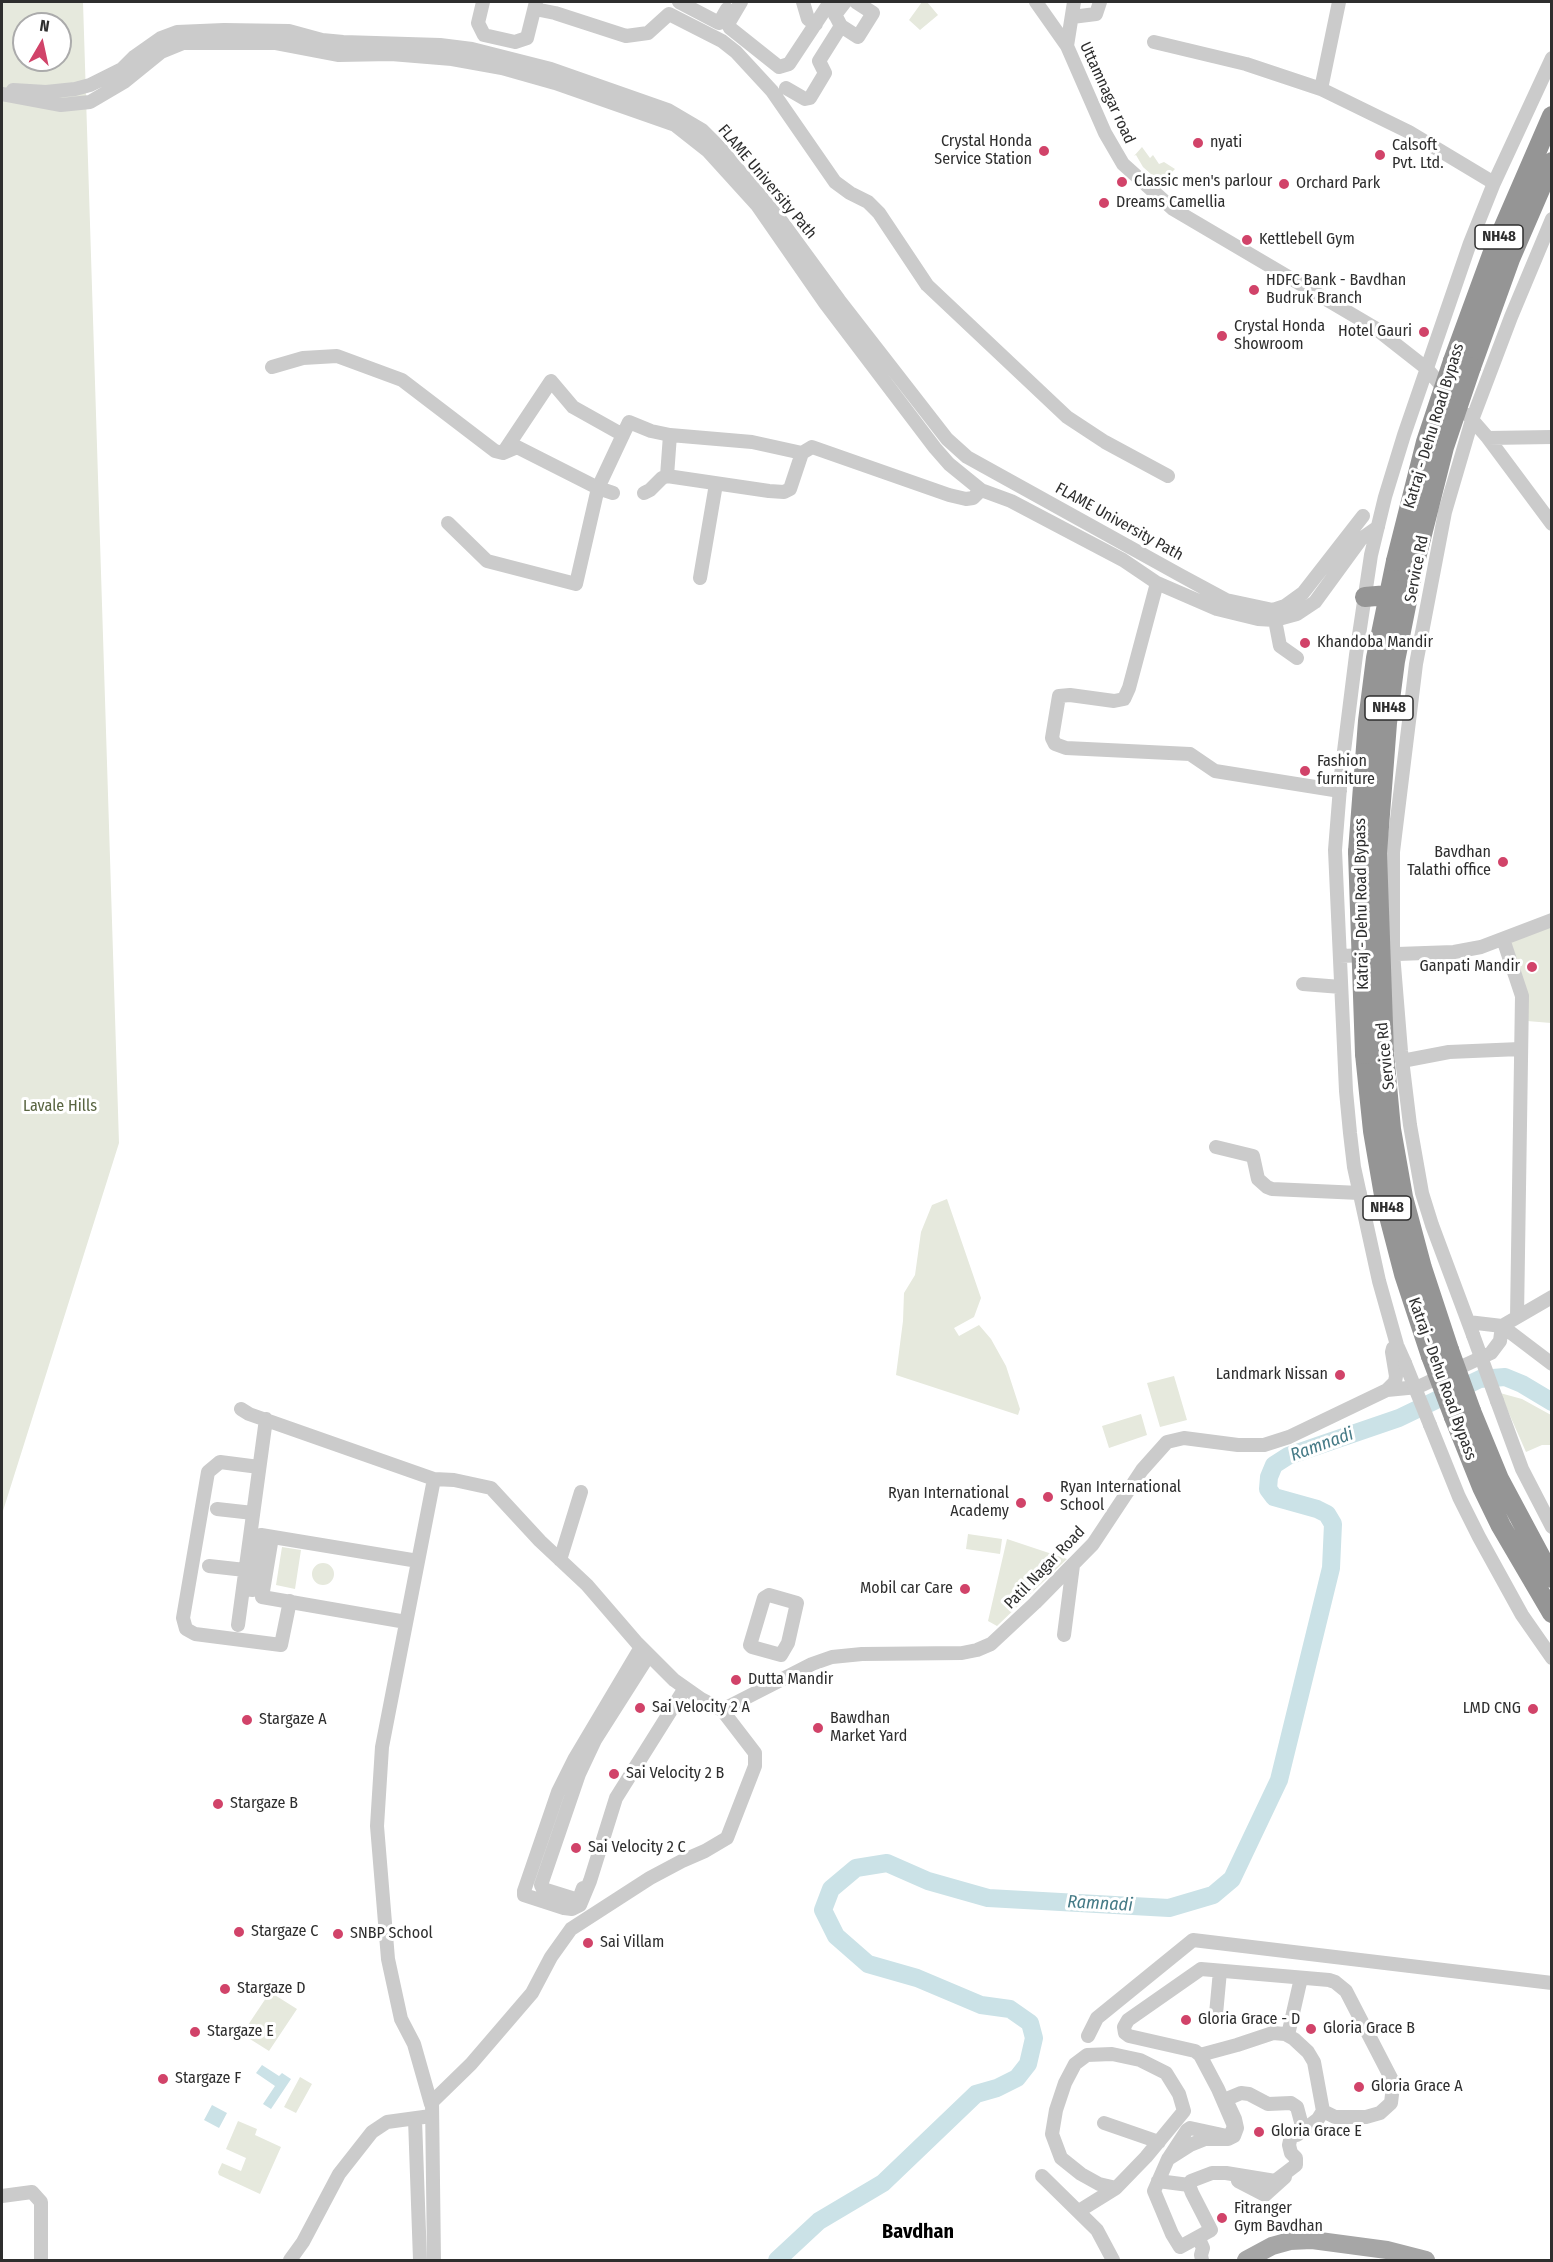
<!DOCTYPE html>
<style>
body{margin:0}
#map{position:relative;width:1553px;height:2262px;overflow:hidden;background:#fff;font-family:"Fira Sans Condensed",sans-serif}
canvas{display:block}
.frame{position:absolute;inset:0;border:3px solid #2e2e2e;pointer-events:none}
.north{position:absolute;left:12px;top:12px;width:60px;height:60px;box-sizing:border-box;background:#fff;border:2px solid #ababab;border-radius:50%;rotate:9deg;font-size:16px;font-weight:700;line-height:24px;text-align:center;color:#2e2e2e}
.north::after{content:'';display:block;margin:auto;width:21px;height:27px;background:#d14369;clip-path:polygon(50% 0,100% 100%,50% 72%,0 100%)}
</style>
<div id="map">
<canvas width="1553" height="2262"></canvas>
<div class="frame"></div>
<div class="north">N</div>
</div>
<script>
const ctx = document.querySelector('canvas').getContext('2d');
ctx.lineJoin = 'round';
function fillPath(path, color) {
  ctx.fillStyle = color;
  ctx.fill(path, 'evenodd');
}
function poly(rows) {
  const path = new Path2D();
  for (const r of rows) {
    if (r.length === 3) {
      path.moveTo(r[0] + r[2], r[1]);
      path.arc(r[0], r[1], r[2], 0, 2 * Math.PI);
      continue;
    }
    path.moveTo(r[0], r[1]);
    for (let i = 2; i < r.length; i += 2) path.lineTo(r[i], r[i + 1]);
  }
  return path;
}
function strokePath(path, color, width, dash) {
  ctx.strokeStyle = color;
  ctx.lineWidth = width;
  ctx.lineCap = dash ? 'butt' : 'round';
  ctx.setLineDash(dash || []);
  ctx.stroke(path);
}
function drawText(font, color, halo, rows, align = 'center') {
  ctx.font = font + ' "Fira Sans Condensed",sans-serif';
  ctx.lineWidth = 6;
  ctx.setLineDash([]);
  ctx.textBaseline = 'middle';
  ctx.strokeStyle = halo;
  ctx.fillStyle = color;
  for (const [text, x, y, turn = 0] of rows) {
    ctx.save();
    ctx.translate(x, y);
    ctx.rotate((+turn || 0) * Math.PI / 180);
    ctx.textAlign = isNaN(turn) ? turn : align;
    if (halo) ctx.strokeText(text, 0, 0);
    ctx.fillText(text, 0, 0);
    ctx.restore();
  }
}
fillPath(poly([
 [2,2,83,2,119,1143,2,1514],
 [24,24,60,24,60,60,24,60],
 [922,2,927,2,938,15,920,30,909,20],
 [1142,147,1150,158,1153,155,1159,164,1164,162,1175,169,1161,183,1143,167,1136,155,1134,156],
 [1551,920,1551,1023,1527,1021,1503,939],
 [947,1199,981,1298,974,1317,954,1328,959,1336,979,1325,991,1339,1006,1366,1020,1409,1018,1415,896,1375,903,1321,904,1293,915,1275,921,1232,932,1205],
 [1174,1376,1187,1420,1160,1427,1147,1383],
 [1500,1393,1522,1399,1551,1415,1551,1445,1542,1445,1526,1452],
 [1141,1414,1147,1435,1109,1448,1102,1426],
 [968,1534,1002,1539,1000,1554,966,1549],
 [1007,1539,1067,1559,997,1626,988,1621],
 [282,1547,301,1550,295,1589,276,1585],
 [323,1574,11],
 [270,1992,297,2009,269,2051,242,2034],
 [300,2077,312,2084,296,2113,284,2107],
 [238,2121,257,2129,255,2135,281,2147,260,2194,219,2175,218,2172,222,2163,241,2171,246,2158,226,2149]
]), '#e6e9dd');
fillPath(poly([
 [262,2065,279,2076,282,2073,291,2079,271,2109,263,2104,275,2086,256,2073],
 [212,2105,227,2113,219,2128,204,2120]
]), '#cbe2e7');
strokePath(poly([
 [777,2260,819,2221,883,2183,976,2094,997,2088,1017,2078,1028,2064,1034,2038,1030,2023,1010,2009,981,2005,917,1978,868,1964,836,1936,823,1910,831,1889,856,1868,887,1863,928,1881,988,1898,1169,1908,1213,1895,1232,1879,1279,1780,1331,1568,1333,1524,1327,1514,1317,1509,1274,1497,1268,1489,1269,1477,1274,1465,1288,1456,1399,1418,1480,1379,1505,1377,1522,1384,1552,1402]
]), '#cbe2e7', 18);
strokePath(poly([
 [483,2,478,23,484,35,515,42,527,38,536,2],
 [679,2,719,23,727,9],
 [741,2,728,24,730,28,779,67,789,64,830,2],
 [803,2,808,19,816,24],
 [1036,2,1067,46,1105,133,1123,164,1173,209,1375,328,1426,368,1449,394],
 [829,3,841,26,858,37,873,13,856,2],
 [535,9,555,13,626,36,648,33,669,14,722,41,736,52,772,91,835,182,850,193,868,202,879,213,927,285,1067,417,1105,442,1168,476],
 [835,15,845,2],
 [1072,17,1096,14,1100,2],
 [1154,42,1246,64,1321,89,1409,132,1494,183],
 [1067,46,1074,2],
 [786,88,805,99,810,98,825,73,819,61,841,26],
 [1321,89,1339,2],
 [13,90,46,92,75,89,90,85,122,69,134,57,161,38,177,32,224,30,289,31,322,40,343,42,440,45,472,49,551,69,668,110,702,130,720,148,782,222,839,300,947,439,967,457,1180,575,1226,600,1273,610,1285,606,1303,593,1363,516],
 [2,94,61,105,90,102,124,82,161,52,183,43,276,43,339,55,391,54,452,59,502,68,555,83,675,125,708,151,757,205,825,303,935,448,949,464,981,490,1011,501,1066,530,1123,560,1157,583,1217,609,1258,619,1275,620,1297,614,1315,602,1361,539,1378,527],
 [272,367,303,358,337,356,402,380,495,451,503,453,517,447,598,488,613,493],
 [1468,415,1488,438,1552,437],
 [1488,438,1552,524],
 [503,453,551,381,573,407,623,435],
 [667,476,670,435,752,442,802,453],
 [644,493,650,490,662,478,667,476,769,491,784,492,790,489,802,453,812,447,949,495,966,499,973,498,981,490],
 [448,523,487,561,576,584,598,488,629,422,651,431,670,435],
 [700,578,716,484],
 [1157,583,1129,688,1124,699,1114,701,1070,695,1059,696,1052,738,1055,744,1066,748,1190,754,1215,771,1340,791],
 [1275,620,1280,646,1297,658],
 [1503,939,1522,996,1517,1317],
 [1340,956,1454,952,1481,947,1552,920],
 [1303,984,1341,987],
 [1402,1061,1449,1052,1520,1049],
 [1216,1147,1253,1156,1258,1179,1267,1187,1272,1189,1360,1193],
 [1468,1322,1502,1326,1552,1297],
 [1502,1326,1552,1364],
 [1473,1335,1432,1225,1422,1193,1410,1125,1401,1051,1393,953,1393,852,1416,664,1445,512,1472,420,1511,317,1552,219],
 [1405,1363,1397,1345,1379,1281,1354,1167,1350,1133,1346,1091,1335,850,1341,775,1356,655,1371,555,1385,497,1404,435,1470,243,1494,183,1552,58],
 [1387,1390,1418,1387,1491,1353,1500,1341,1502,1326],
 [1497,1401,1522,1469,1552,1527],
 [241,1409,249,1414,434,1479,454,1480,491,1488,540,1541,587,1585,637,1643,674,1680,701,1699,722,1710,755,1753,755,1766,727,1838,705,1851,682,1861,650,1878,571,1929,551,1957,532,1993,471,2064,432,2102,434,2260],
 [1430,1425,1459,1497,1479,1537,1522,1615,1552,1658],
 [259,1467,220,1462,208,1472,183,1618,186,1629,195,1634,281,1645,290,1601],
 [217,1509,253,1513],
 [272,1537,262,1597,406,1622],
 [560,1560,581,1492],
 [209,1566,245,1570],
 [243,1589,253,1590,261,1535,418,1561],
 [769,1595,797,1603,788,1643,781,1655,752,1647,750,1645,764,1598,769,1595],
 [238,1625,266,1419],
 [1064,1635,1073,1565],
 [641,1647,575,1758,558,1792,524,1891,524,1895,564,1908,572,1909,580,1905,590,1881,616,1798,685,1688],
 [722,1710,812,1664,832,1657,862,1654,962,1653,977,1650,991,1644,1035,1603,1093,1544,1142,1470,1167,1442,1184,1438,1238,1445,1264,1445,1289,1437,1387,1390,1395,1382,1396,1376,1392,1352,1393,1348,1396,1346],
 [583,1888,579,1899,575,1899,543,1889,541,1885,579,1774,595,1740,649,1655],
 [1216,2014,1220,1971],
 [1288,2035,1301,1978],
 [1088,2036,1097,2018,1193,1940,1552,1983],
 [1200,2055,1237,2045,1273,2033,1285,2034,1294,2039,1308,2052,1314,2062,1323,2111,1318,2119,1297,2135],
 [431,2104,414,2044,401,2019,388,1959,377,1826,382,1747,434,1479],
 [415,2119,420,2260],
 [1104,2123,1159,2142],
 [1168,2159,1190,2145,1205,2139,1228,2139,1234,2136,1237,2128,1235,2119,1228,2104,1229,2098,1241,2093,1249,2094,1268,2104,1291,2103,1297,2107,1301,2122,1301,2129,1291,2136,1289,2145,1291,2153,1296,2158,1296,2165,1275,2181,1226,2173,1212,2173,1191,2181,1189,2185,1192,2193,1211,2230,1180,2247,1172,2234,1154,2191,1168,2159,1187,2130,1190,2128,1227,2136,1231,2134,1234,2126,1218,2089,1200,2055,1195,2051,1129,2036,1125,2033,1124,2027,1128,2020,1201,1969,1329,1980,1335,1982,1346,1991,1392,2080,1393,2086,1391,2103,1380,2113,1366,2117,1335,2117,1323,2111],
 [1042,2176,1097,2230,1113,2260],
 [1158,2181,1189,2185],
 [1238,2181,1265,2195,1285,2177],
 [2,2196,32,2192,41,2202,41,2260],
 [1079,2211,1116,2188,1146,2157,1184,2111,1179,2094,1166,2073,1140,2060,1112,2054,1087,2055,1075,2064,1065,2083,1056,2110,1052,2134,1061,2158,1081,2174,1099,2184,1116,2188],
 [1198,2237,1203,2248,1201,2255,1202,2260],
 [290,2260,303,2242,339,2174,372,2132,387,2122,431,2116]
]), '#cbcbcb', 14);
strokePath(poly([
 [1246,2260,1272,2246,1290,2241,1312,2240,1387,2250,1426,2260]
]), '#a6a6a6', 18);
strokePath(poly([
 [1453,361,1493,252,1552,116],
 [1471,367,1510,259,1552,162],
 [1365,597,1388,595],
 [1358,852,1368,721,1376,658,1396,561],
 [1377,853,1387,723,1395,661,1414,566],
 [1384,1053,1391,1129,1403,1197,1422,1268,1449,1350],
 [1365,1054,1373,1131,1385,1201,1404,1274,1431,1356],
 [1471,1411,1499,1479,1552,1578],
 [1454,1417,1482,1487,1501,1526,1552,1613]
]), '#959595', 20);
strokePath(poly([
 [1473,1335,1497,1401],
 [1405,1363,1430,1425]
]), '#cbcbcb', 14);
strokePath(poly([
 [1396,561,1426,442,1453,361],
 [1414,566,1444,447,1471,367],
 [1358,852,1365,1054],
 [1377,853,1384,1053],
 [1449,1350,1471,1411],
 [1431,1356,1454,1417]
]), '#959595', 20);
for (const [x, y, r, color] of [
 [1198,143,6,"#d14369"],
 [1044,151,6,"#d14369"],
 [1380,155,6,"#d14369"],
 [1122,182,6,"#d14369"],
 [1284,184,6,"#d14369"],
 [1104,203,6,"#d14369"],
 [1247,240,6,"#d14369"],
 [1254,290,6,"#d14369"],
 [1424,332,6,"#d14369"],
 [1222,336,6,"#d14369"],
 [1305,643,6,"#d14369"],
 [1305,771,6,"#d14369"],
 [1503,862,6,"#d14369"],
 [1532,967,6,"#d14369"],
 [1340,1375,6,"#d14369"],
 [1048,1497,6,"#d14369"],
 [1021,1503,6,"#d14369"],
 [965,1589,6,"#d14369"],
 [736,1680,6,"#d14369"],
 [640,1708,6,"#d14369"],
 [1533,1709,6,"#d14369"],
 [247,1720,6,"#d14369"],
 [818,1728,6,"#d14369"],
 [614,1774,6,"#d14369"],
 [218,1804,6,"#d14369"],
 [576,1848,6,"#d14369"],
 [239,1932,6,"#d14369"],
 [338,1934,6,"#d14369"],
 [588,1943,6,"#d14369"],
 [225,1989,6,"#d14369"],
 [1186,2020,6,"#d14369"],
 [1311,2029,6,"#d14369"],
 [195,2032,6,"#d14369"],
 [163,2079,6,"#d14369"],
 [1359,2087,6,"#d14369"],
 [1259,2132,6,"#d14369"],
 [1222,2218,6,"#d14369"]
]) {
  const dot = new Path2D();
  dot.arc(x, y, r, 0, 2 * Math.PI);
  ctx.fillStyle = color;
  ctx.fill(dot);
  strokePath(dot, '#fff', 2);
}
for (const [x, y, w] of [
 [1499,237,48],
 [1389,708,48],
 [1387,1208,48]
]) {
  const box = new Path2D();
  box.roundRect(x - w / 2, y - 12, w, 24, 4.5);
  ctx.fillStyle = '#fff';
  ctx.fill(box);
  strokePath(box, '#2e2e2e', 1.5);
}
drawText('bold 15px', '#2e2e2e', null, [
 ["NH48",1499,237],
 ["NH48",1389,708],
 ["NH48",1387,1208]
]);
drawText('16px', '#2e2e2e', '#fff', [
 ["Uttamnagar road",1107,93,65],
 ["FLAME University Path",767,182,50],
 ["Katraj - Dehu Road Bypass",1434,426,-73],
 ["FLAME University Path",1119,522,29],
 ["Service Rd",1417,569,-79],
 ["Katraj - Dehu Road Bypass",1362,904,-91],
 ["Service Rd",1386,1056,-96],
 ["Katraj - Dehu Road Bypass",1442,1379,70],
 ["Patil Nagar Road",1045,1568,-46]
]);
drawText('16px', '#2e2e2e', '#fff', [
 ["Crystal Honda",1032,142,"right"],
 ["Service Station",1032,160,"right"],
 ["nyati",1210,143],
 ["Calsoft",1392,146],
 ["Pvt. Ltd.",1392,164],
 ["Classic men's parlour",1134,182],
 ["Orchard Park",1296,184],
 ["Dreams Camellia",1116,203],
 ["Kettlebell Gym",1259,240],
 ["HDFC Bank - Bavdhan",1266,281],
 ["Budruk Branch",1266,299],
 ["Crystal Honda",1234,327],
 ["Showroom",1234,345],
 ["Hotel Gauri",1412,332,"right"],
 ["Khandoba Mandir",1317,643],
 ["Fashion",1317,762],
 ["furniture",1317,780],
 ["Bavdhan",1491,853,"right"],
 ["Talathi office",1491,871,"right"],
 ["Ganpati Mandir",1520,967,"right"],
 ["Landmark Nissan",1328,1375,"right"],
 ["Ryan International",1060,1488],
 ["School",1060,1506],
 ["Ryan International",1009,1494,"right"],
 ["Academy",1009,1512,"right"],
 ["Mobil car Care",953,1589,"right"],
 ["Dutta Mandir",748,1680],
 ["Sai Velocity 2 A",652,1708],
 ["LMD CNG",1521,1709,"right"],
 ["Bawdhan",830,1719],
 ["Market Yard",830,1737],
 ["Stargaze A",259,1720],
 ["Sai Velocity 2 B",626,1774],
 ["Stargaze B",230,1804],
 ["Sai Velocity 2 C",588,1848],
 ["Stargaze C",251,1932],
 ["SNBP School",350,1934],
 ["Sai Villam",600,1943],
 ["Stargaze D",237,1989],
 ["Gloria Grace - D",1198,2020],
 ["Gloria Grace B",1323,2029],
 ["Stargaze E",207,2032],
 ["Stargaze F",175,2079],
 ["Gloria Grace A",1371,2087],
 ["Gloria Grace E",1271,2132],
 ["Fitranger",1234,2209],
 ["Gym Bavdhan",1234,2227]
], 'left');
drawText('16px', '#586440', '#fff', [
 ["Lavale Hills",60,1107]
]);
drawText('italic 18px', '#457a86', '#fff', [
 ["Ramnadi",1322,1445,-20],
 ["Ramnadi",1100,1904,3]
]);
drawText('bold 20px', '#000', '#fff', [
 ["Bavdhan",918,2232]
]);
</script>
